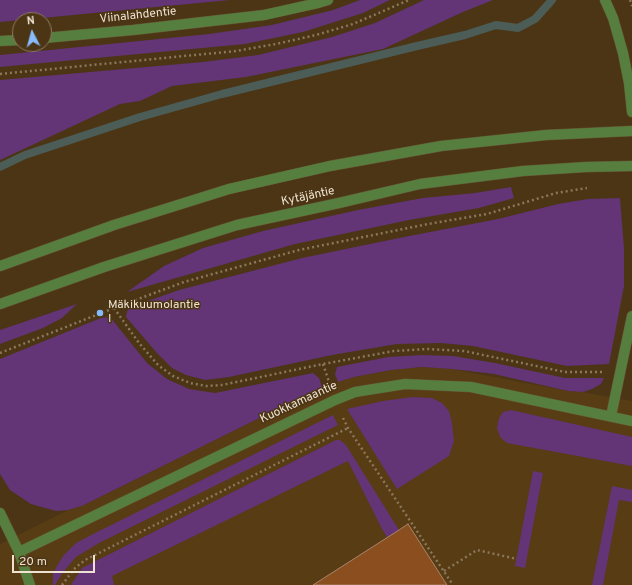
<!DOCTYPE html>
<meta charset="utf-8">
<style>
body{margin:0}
#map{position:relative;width:632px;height:585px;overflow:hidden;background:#4b3515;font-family:Overpass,sans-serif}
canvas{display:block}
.north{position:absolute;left:12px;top:12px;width:40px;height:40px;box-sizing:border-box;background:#4b3515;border:1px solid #8d7a60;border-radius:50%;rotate:354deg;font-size:11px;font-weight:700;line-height:16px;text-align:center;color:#efe2d0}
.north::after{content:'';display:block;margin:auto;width:14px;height:18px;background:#88bbfc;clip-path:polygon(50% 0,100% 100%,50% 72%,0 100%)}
.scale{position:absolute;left:12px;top:555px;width:83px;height:18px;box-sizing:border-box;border:2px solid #efe2d0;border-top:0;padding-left:5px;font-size:12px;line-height:14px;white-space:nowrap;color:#efe2d0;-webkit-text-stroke:3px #4b3515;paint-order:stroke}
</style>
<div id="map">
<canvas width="632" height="585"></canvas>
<div class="north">N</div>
<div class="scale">20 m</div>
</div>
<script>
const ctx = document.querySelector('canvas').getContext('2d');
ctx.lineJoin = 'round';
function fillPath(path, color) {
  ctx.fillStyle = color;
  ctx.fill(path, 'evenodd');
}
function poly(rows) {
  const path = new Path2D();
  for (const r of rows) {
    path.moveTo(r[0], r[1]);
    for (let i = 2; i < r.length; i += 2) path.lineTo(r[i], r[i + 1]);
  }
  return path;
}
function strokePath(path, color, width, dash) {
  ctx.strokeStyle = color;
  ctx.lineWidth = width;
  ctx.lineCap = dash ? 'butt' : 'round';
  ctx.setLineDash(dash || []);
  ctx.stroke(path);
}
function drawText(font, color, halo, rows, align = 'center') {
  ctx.font = font + ' Overpass,sans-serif';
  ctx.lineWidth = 3;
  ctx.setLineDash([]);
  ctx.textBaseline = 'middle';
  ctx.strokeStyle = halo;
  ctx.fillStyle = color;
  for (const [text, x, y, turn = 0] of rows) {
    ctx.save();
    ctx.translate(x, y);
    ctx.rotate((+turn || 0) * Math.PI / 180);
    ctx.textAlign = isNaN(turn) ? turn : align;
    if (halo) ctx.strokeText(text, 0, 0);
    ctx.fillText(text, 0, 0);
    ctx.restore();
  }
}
fillPath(poly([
 [422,367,452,369,568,391,583,392,632,401,632,585,0,585,0,544,68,510,82,506,322,387,354,377,391,370]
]), '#573c14');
fillPath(poly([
 [0,0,230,0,0,22],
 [360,0,390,0,363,13,303,32,245,44,0,67,0,55,209,34,272,25,333,10],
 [424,0,493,0,463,12,383,49,246,77,172,86,140,101,120,104,0,160,0,80,203,62,258,55,332,37,375,23],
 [511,187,514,198,479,208,409,220,295,244,127,292,164,266,203,248,263,231,358,210,423,198,475,193],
 [620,198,624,248,624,286,609,364,567,366,473,346,441,343,397,344,332,355,229,377,205,380,186,375,172,368,157,353,126,317,128,308,179,290,302,258,404,237,498,219,558,204,588,199],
 [77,304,62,318,43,328,0,344,0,330],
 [110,317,147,363,167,379,189,389,215,393,313,373,319,378,322,387,82,506,68,510,56,511,31,504,10,490,0,474,0,359,101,318],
 [422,355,453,356,495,363,565,378,604,378,601,384,592,389,583,392,568,391,494,374,452,369,422,367,391,370,354,377,338,382,335,374,337,367,388,357],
 [413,397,432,398,442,403,449,411,452,423,454,441,449,456,397,489,347,409,383,401],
 [511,410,632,437,632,466,507,443,500,437,497,428,499,418,503,412],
 [333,415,338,425,99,543,76,557,63,572,55,585,53,585,53,573,63,556,76,543,97,532],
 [336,440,340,440,346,445,399,530,387,537,382,529,348,461,112,576,114,585,71,585,82,568],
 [533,471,543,473,525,568,515,566],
 [612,486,632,490,632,502,619,500,603,585,592,585]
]), '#633476');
strokePath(poly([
 [0,167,25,155,140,117,222,94,417,46,465,35,496,25,518,28,535,19,552,0]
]), '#4c5c56', 8);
const building = poly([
 [408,524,447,585,313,585,399,530,408,524]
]);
fillPath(building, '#8a4e1f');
strokePath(building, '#a9856d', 1);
const minor = poly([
 [605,0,613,18,623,53,629,83,632,112],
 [44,38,133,30,264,15,318,3,328,0],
 [0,41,20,40],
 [0,266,114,225,229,189,330,166,441,146,546,135,632,131],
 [0,304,104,267,237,225,339,203,420,184,523,171,586,167,632,166],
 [611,416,632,316],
 [0,513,19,552,30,585],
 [19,552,335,400,355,392,405,384,471,387,632,421]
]);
strokePath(minor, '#655133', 11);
strokePath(poly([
 [630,0,632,6],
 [0,74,236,51,276,44,316,35,353,24,409,0],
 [114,308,139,343,158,365,173,376,190,383,206,386,222,385,323,364,394,351,427,349,464,351,565,372,602,372],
 [0,353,114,308,184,282,299,250,428,224,487,214,556,193,587,188],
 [323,364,329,382],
 [343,418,348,428,453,585],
 [444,571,477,550,517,559],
 [62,585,74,569,85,560,348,428]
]), '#8a775c', 2.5, [2, 3]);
strokePath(minor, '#567e3e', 10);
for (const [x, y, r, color] of [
 [100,313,4,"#88bbfc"]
]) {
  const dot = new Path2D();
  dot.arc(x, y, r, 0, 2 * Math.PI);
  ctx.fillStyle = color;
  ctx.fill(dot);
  strokePath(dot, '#4b3515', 1.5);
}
drawText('12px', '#efe2d0', '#4b3515', [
 ["Viinalahdentie",138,16,-6],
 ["Kytäjäntie",308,197,-12],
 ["Kuokkamaantie",299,403,-25]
]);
drawText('12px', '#efe2d0', '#4b3515', [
 ["Mäkikuumolantie",108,306],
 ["I",108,320]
], 'left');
</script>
